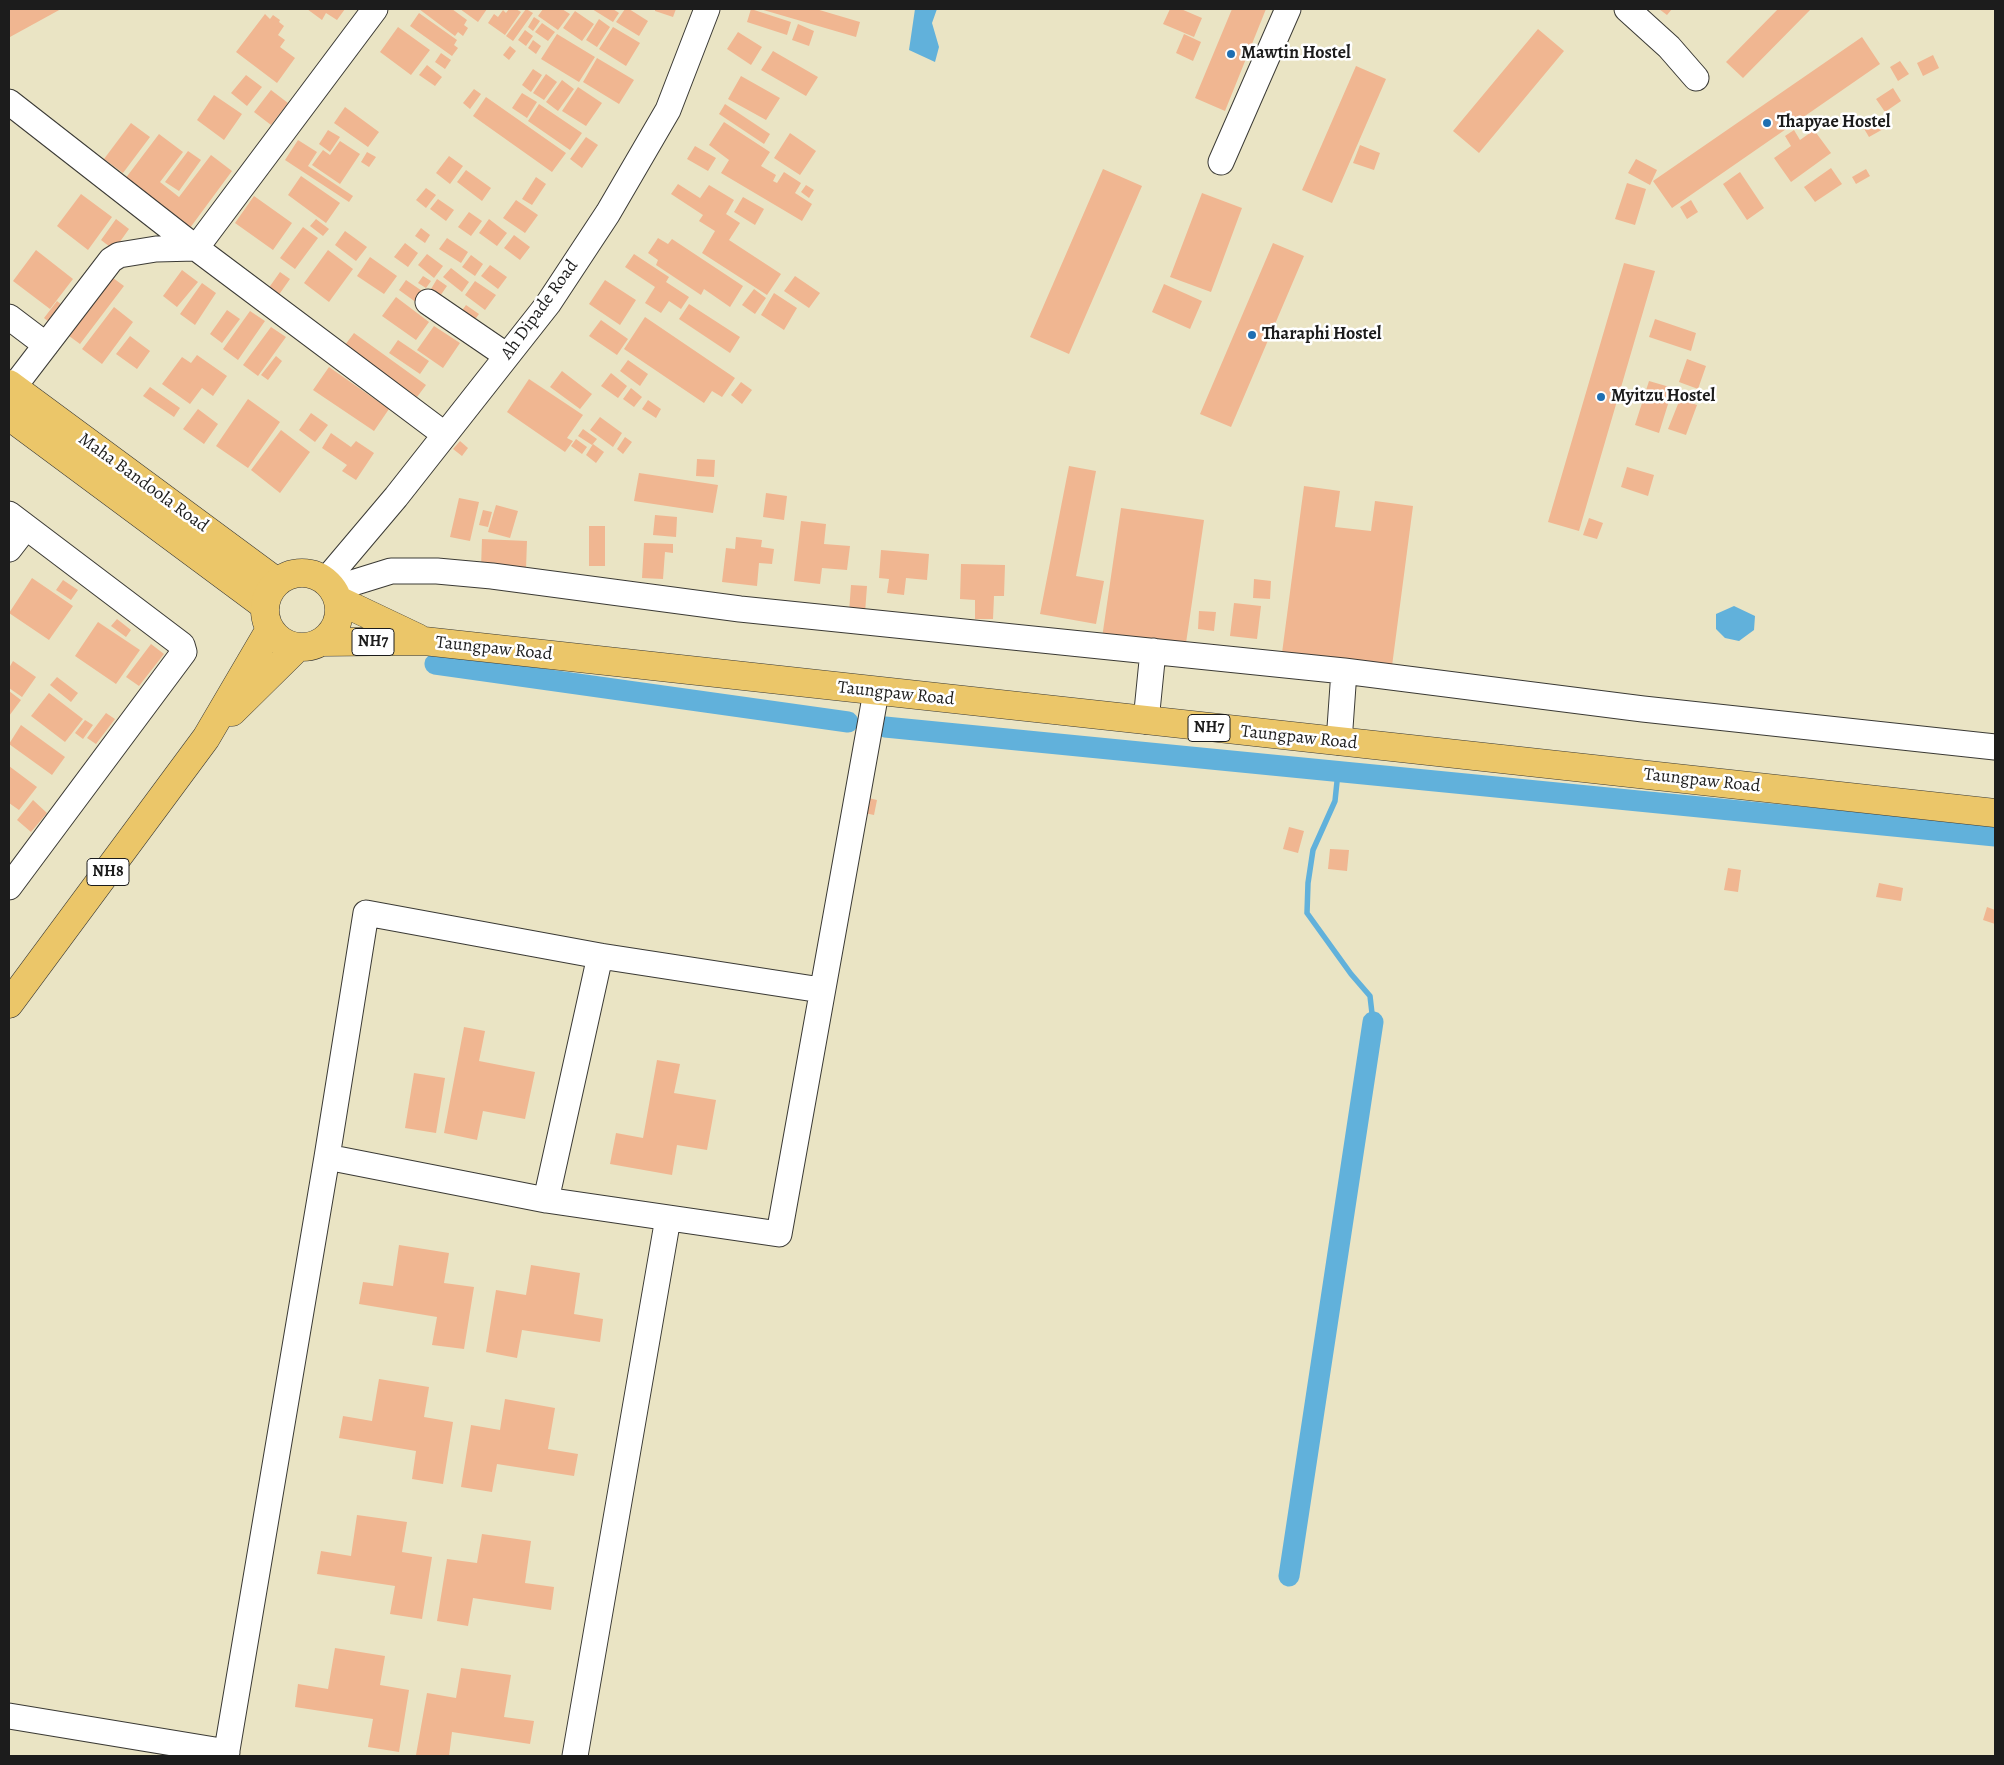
<!DOCTYPE html>
<style>
body{margin:0}
#map{position:relative;width:2004px;height:1765px;overflow:hidden;background:#eae4c4;font-family:Alegreya,serif}
canvas{display:block}
.frame{position:absolute;inset:0;border:10px solid #1c1c1c;pointer-events:none}
</style>
<div id="map">
<canvas width="2004" height="1765"></canvas>
<div class="frame"></div>
</div>
<script>
const ctx = document.querySelector('canvas').getContext('2d');
ctx.lineJoin = 'round';
function fillPath(path, color) {
  ctx.fillStyle = color;
  ctx.fill(path, 'evenodd');
}
function poly(rows) {
  const path = new Path2D();
  for (const r of rows) {
    if (r.length === 3) {
      path.moveTo(r[0] + r[2], r[1]);
      path.arc(r[0], r[1], r[2], 0, 2 * Math.PI);
      continue;
    }
    path.moveTo(r[0], r[1]);
    for (let i = 2; i < r.length; i += 2) path.lineTo(r[i], r[i + 1]);
  }
  return path;
}
function strokePath(path, color, width, dash) {
  ctx.strokeStyle = color;
  ctx.lineWidth = width;
  ctx.lineCap = dash ? 'butt' : 'round';
  ctx.setLineDash(dash || []);
  ctx.stroke(path);
}
function drawText(font, color, halo, rows, align = 'center') {
  ctx.font = font + ' Alegreya,serif';
  ctx.lineWidth = 5;
  ctx.setLineDash([]);
  ctx.textBaseline = 'middle';
  ctx.strokeStyle = halo;
  ctx.fillStyle = color;
  for (const [text, x, y, turn = 0] of rows) {
    ctx.save();
    ctx.translate(x, y);
    ctx.rotate((+turn || 0) * Math.PI / 180);
    ctx.textAlign = isNaN(turn) ? turn : align;
    if (halo) ctx.strokeText(text, 0, 0);
    ctx.fillText(text, 0, 0);
    ctx.restore();
  }
}
fillPath(poly([
 [915,9,937,9,932,23,939,47,935,62,909,50],
 [1734,606,1755,616,1754,630,1739,641,1725,638,1716,629,1716,614]
]), '#61b1db');
strokePath(poly([
 [1338,772,1335,801,1313,850,1308,883,1307,913,1351,974,1370,996,1373,1022]
]), '#61b1db', 5.5);
strokePath(poly([
 [435,664,848,722],
 [885,727,1995,836],
 [1289,1576,1373,1022]
]), '#61b1db', 21);
fillPath(poly([
 [9,9,61,9,10,37],
 [307,9,345,9,337,20,326,13,322,20],
 [419,9,452,9,467,20,464,25,468,28,463,36,458,32,455,36],
 [460,9,487,9,478,22],
 [509,9,516,9,521,12,505,35,488,23,494,14,498,17,503,10,506,13],
 [526,9,533,13,513,41,506,36],
 [543,9,562,9,570,14,558,30,538,16],
 [592,9,613,9,619,13,613,22],
 [625,9,629,9,648,21,639,36,616,22],
 [655,9,676,9,673,17,655,11],
 [751,9,791,22,787,35,747,22],
 [760,9,816,9,860,22,856,37],
 [1170,9,1181,9,1202,18,1194,37,1163,24],
 [1232,9,1266,9,1225,111,1195,98],
 [1659,9,1672,9,1667,15],
 [1778,9,1811,9,1743,78,1726,62],
 [575,11,594,24,582,41,563,28],
 [419,13,457,40,454,45,458,48,452,56,410,26],
 [265,14,270,19,273,15,280,20,279,22,284,26,278,35,285,40,280,47,295,58,277,83,236,52],
 [534,17,540,21,533,31,528,27],
 [599,19,610,27,597,47,586,40],
 [542,23,555,32,548,41,535,32],
 [798,24,814,31,809,46,792,40],
 [398,27,430,50,411,75,380,52],
 [613,27,640,43,626,66,599,49],
 [1538,29,1564,51,1479,153,1453,131],
 [525,30,533,36,526,46,518,40],
 [738,32,762,47,751,65,727,49],
 [557,34,595,57,579,82,541,59],
 [1184,34,1201,42,1193,61,1176,53],
 [1862,37,1880,64,1672,208,1653,181],
 [533,40,541,46,536,54,528,48],
 [510,46,516,51,509,60,503,55],
 [773,51,818,77,806,96,761,70],
 [441,53,451,60,445,69,435,62],
 [1933,55,1939,68,1923,76,1917,63],
 [597,58,634,80,619,104,583,82],
 [1900,61,1909,74,1898,81,1890,67],
 [427,65,442,77,435,86,419,75],
 [1356,66,1386,79,1332,203,1302,190],
 [533,69,542,75,531,92,522,85],
 [546,74,557,82,544,100,533,93],
 [246,75,262,87,247,106,231,93],
 [741,76,780,98,766,120,728,99],
 [562,80,574,89,558,111,546,102],
 [578,87,602,103,586,126,562,111],
 [1893,88,1901,101,1885,112,1876,99],
 [474,89,481,94,470,109,463,103],
 [271,90,288,103,271,125,254,112],
 [522,93,537,102,527,118,512,108],
 [214,95,242,114,224,140,197,120],
 [486,97,566,153,552,172,473,116],
 [539,104,582,133,570,150,528,121],
 [725,104,770,134,764,144,719,114],
 [345,107,379,132,368,147,334,123],
 [1879,118,1885,128,1869,137,1863,127],
 [724,122,770,152,761,166,776,175,773,181,777,183,784,172,801,183,795,193,812,204,802,221,721,173,729,160,709,145],
 [131,123,150,137,123,173,104,159],
 [328,130,340,137,330,152,319,144],
 [1794,130,1800,140,1814,130,1831,153,1791,182,1774,158,1791,146,1785,136],
 [790,133,816,151,800,175,774,158],
 [159,134,183,152,160,182,179,197,211,155,232,171,187,232,122,183],
 [586,137,598,145,582,168,570,159],
 [298,140,317,152,308,166,353,196,349,202,285,160],
 [340,141,360,154,340,184,312,165,323,150,330,155],
 [1360,145,1380,153,1374,170,1353,163],
 [695,146,716,158,708,171,687,159],
 [188,151,201,160,179,191,165,182],
 [367,152,376,157,369,167,361,162],
 [449,156,463,166,450,184,436,173],
 [1636,159,1657,170,1650,185,1628,173],
 [1831,168,1842,184,1815,202,1804,187],
 [1103,169,1142,186,1069,354,1030,337],
 [1866,169,1870,176,1856,184,1852,177],
 [466,170,491,188,482,201,457,182],
 [1740,172,1764,208,1747,220,1723,184],
 [301,176,340,203,326,223,288,195],
 [536,177,546,184,532,205,522,199],
 [1627,183,1646,189,1635,225,1615,219],
 [678,184,700,198,709,185,734,200,726,214,740,223,729,240,781,274,767,295,702,253,715,231,699,221,703,215,671,194],
 [806,185,814,190,809,198,801,192],
 [426,188,436,195,426,208,416,200],
 [1202,193,1242,208,1211,292,1170,277],
 [81,194,112,217,88,250,57,226],
 [254,196,292,223,273,250,235,223],
 [743,197,764,209,755,225,734,212],
 [438,199,454,210,446,221,430,209],
 [516,200,538,215,525,233,503,218],
 [1691,200,1698,212,1687,219,1680,207],
 [469,212,482,221,471,236,458,227],
 [116,219,129,229,114,250,101,240],
 [316,219,329,229,323,236,310,226],
 [489,219,507,233,497,246,479,233],
 [303,227,318,238,295,269,280,258],
 [421,228,430,235,425,243,415,236],
 [345,231,367,247,356,261,335,245],
 [514,235,530,247,520,260,504,248],
 [447,238,468,252,461,263,439,249],
 [658,238,668,244,672,239,743,286,730,307,704,289,701,295,656,265,658,260,648,253],
 [405,243,418,253,408,267,394,257],
 [1273,243,1304,256,1231,427,1200,414],
 [36,250,73,279,50,309,13,281],
 [328,250,353,269,329,302,304,283],
 [427,254,443,266,434,278,418,265],
 [634,254,669,277,666,282,689,297,681,309,669,301,661,313,645,303,655,287,625,267],
 [471,255,483,264,475,276,462,267],
 [370,257,397,276,384,294,357,276],
 [1624,263,1655,271,1579,531,1548,522],
 [490,265,507,277,498,289,481,276],
 [451,268,469,282,462,292,443,277],
 [182,270,198,282,177,307,163,296],
 [280,272,290,279,278,296,268,289],
 [109,275,124,286,80,344,65,333],
 [423,276,431,281,426,288,418,283],
 [795,276,820,293,809,308,784,291],
 [437,279,447,286,440,296,431,289],
 [406,280,425,293,417,303,399,290],
 [605,280,636,300,620,325,589,304],
 [475,281,496,295,485,310,465,295],
 [202,283,216,293,195,325,180,314],
 [1164,284,1202,301,1190,329,1152,312],
 [754,289,766,298,755,314,742,305],
 [774,293,797,308,784,330,761,315],
 [396,297,429,322,416,340,382,316],
 [57,301,68,310,55,327,44,318],
 [689,304,740,337,730,353,679,319],
 [466,305,479,314,474,321,461,312],
 [114,307,133,322,102,364,82,349],
 [227,310,240,319,222,343,210,334],
 [250,311,265,321,238,360,223,349],
 [645,317,735,378,722,397,712,391,704,403,624,349],
 [1655,319,1696,333,1691,351,1649,337],
 [601,320,628,339,617,355,589,336],
 [434,326,460,343,443,368,417,350],
 [271,327,286,337,258,376,243,365],
 [354,333,426,385,417,397,345,345],
 [130,336,150,351,137,369,116,354],
 [398,340,429,361,420,374,389,353],
 [197,355,227,376,213,396,202,388,190,404,162,384,182,357,191,363],
 [276,356,282,361,268,380,261,375],
 [1687,359,1706,366,1698,389,1679,382],
 [628,360,648,374,640,386,620,371],
 [329,367,389,409,374,431,313,390],
 [562,371,592,394,580,409,550,387],
 [611,373,627,386,618,398,601,386],
 [529,379,583,415,567,438,573,441,565,452,507,412],
 [1649,381,1673,388,1659,433,1635,425],
 [741,382,752,390,742,404,731,395],
 [150,387,180,408,174,417,143,396],
 [631,388,642,397,634,407,623,399],
 [248,399,280,422,248,468,216,446],
 [1680,399,1697,405,1686,435,1668,429],
 [648,400,661,409,656,418,642,409],
 [198,409,218,424,204,444,183,429],
 [311,413,328,425,315,442,299,430],
 [600,417,622,433,613,447,590,430],
 [583,429,597,439,592,445,578,436],
 [281,430,310,452,280,493,251,470],
 [331,433,351,447,356,441,374,453,356,480,342,471,347,465,322,448],
 [625,437,632,442,623,454,617,449],
 [576,439,587,447,582,454,571,446],
 [460,441,468,448,462,456,453,449],
 [593,444,604,452,596,463,586,455],
 [697,459,715,460,714,477,696,476],
 [1069,466,1096,471,1076,576,1104,581,1096,624,1040,614],
 [1627,467,1654,475,1648,496,1621,487],
 [639,473,718,485,713,513,634,501],
 [1304,486,1340,491,1335,527,1371,531,1375,501,1413,506,1392,666,1282,653],
 [766,493,787,496,784,520,763,517],
 [459,498,479,502,470,541,450,537],
 [496,505,518,511,510,538,488,532],
 [1121,508,1204,520,1185,650,1102,638],
 [483,510,492,512,488,527,479,525],
 [655,515,677,517,676,537,653,535],
 [1589,518,1603,523,1597,539,1583,535],
 [801,521,826,524,824,544,850,546,847,570,822,568,820,584,794,581],
 [589,526,605,526,605,566,589,566],
 [736,537,762,540,761,547,774,549,772,564,759,563,757,586,722,582,726,548,735,549],
 [482,539,527,541,526,569,481,568],
 [644,543,673,544,673,553,665,552,663,579,642,578],
 [881,550,929,554,927,580,906,578,904,595,887,593,889,579,879,578],
 [961,564,1005,565,1004,596,994,596,993,619,975,619,975,600,960,599],
 [32,578,73,606,49,640,9,613],
 [1254,579,1271,581,1270,599,1253,598],
 [63,580,78,590,71,600,56,590],
 [851,585,867,586,865,613,849,612],
 [1234,603,1261,606,1257,639,1230,636],
 [1199,611,1216,612,1214,631,1198,629],
 [117,619,131,630,126,637,111,626],
 [98,622,140,650,116,684,75,656],
 [151,644,164,654,139,686,126,677],
 [13,661,36,677,22,697,9,688,9,668],
 [57,677,78,693,71,702,50,685],
 [9,691,21,700,9,716],
 [49,693,83,719,65,742,31,716],
 [106,713,115,719,96,744,87,738],
 [85,720,93,725,83,739,75,733],
 [21,725,65,757,52,775,9,744],
 [9,766,37,787,19,810,9,803],
 [864,797,877,800,874,815,860,812],
 [33,800,47,813,31,832,17,820],
 [1289,827,1304,831,1298,853,1283,849],
 [1330,849,1349,850,1347,871,1328,869],
 [1728,868,1741,870,1738,892,1724,890],
 [1879,883,1903,888,1901,901,1876,897],
 [1987,907,1995,910,1995,924,1983,920],
 [464,1027,485,1031,479,1061,535,1072,525,1119,483,1111,477,1140,444,1133],
 [657,1060,680,1064,674,1093,716,1100,707,1150,677,1145,672,1175,610,1164,616,1133,643,1138],
 [414,1073,445,1078,436,1133,405,1128],
 [399,1245,449,1253,444,1283,474,1287,464,1349,432,1345,437,1317,359,1304,363,1282,393,1286],
 [531,1265,580,1273,574,1314,603,1319,600,1342,522,1330,517,1358,486,1352,496,1290,526,1295],
 [379,1379,429,1387,424,1417,453,1422,443,1484,412,1479,416,1451,339,1438,343,1416,372,1421],
 [505,1399,555,1408,548,1449,578,1454,574,1476,497,1464,492,1492,461,1487,471,1425,500,1430],
 [357,1515,407,1522,402,1552,432,1557,422,1619,390,1614,395,1586,317,1574,321,1551,351,1556],
 [482,1534,531,1541,525,1583,554,1587,551,1610,473,1598,468,1626,437,1621,447,1559,477,1563],
 [335,1648,385,1656,380,1685,409,1690,399,1752,368,1747,373,1719,295,1707,298,1684,328,1689],
 [461,1668,511,1675,504,1717,534,1721,530,1744,452,1732,449,1756,416,1755,427,1693,456,1698]
]), '#f0b691');
const minor = poly([
 [1627,9,1669,47,1696,78],
 [9,102,196,248,444,434],
 [1221,162,1288,9],
 [428,302,507,356],
 [9,317,46,345],
 [13,388,111,260,119,255,156,249,196,248,375,9],
 [9,514,182,645,184,652,9,887],
 [9,549,26,527],
 [325,581,396,497,548,304,608,213,668,110,707,9],
 [333,589,391,571,437,571,492,576,740,609,1344,671,1643,709,1995,747],
 [1146,721,1153,651],
 [1339,742,1344,671],
 [327,1157,546,1200,779,1234,876,692],
 [546,1200,600,956],
 [9,1716,227,1752],
 [226,1756,327,1157,366,913,600,956,821,990],
 [575,1756,668,1218]
]);
const major = poly([
 [9,384,277,582],
 [9,416,265,606]
]);
const highway = poly([
 [302,610,37],
 [338,600,418,638],
 [321,642,424,641,1995,813],
 [232,712,298,647],
 [9,1004,206,738,270,629]
]);
strokePath(minor, '#3b3a35', 27);
strokePath(major, '#3b3a35', 29);
strokePath(highway, '#3b3a35', 29);
strokePath(minor, '#fff', 25);
strokePath(major, '#ebc669', 28);
strokePath(highway, '#ebc669', 28);
for (const [x, y, r, color] of [
 [1231,54,5,"#1f6fb2"],
 [1767,123,5,"#1f6fb2"],
 [1252,335,5,"#1f6fb2"],
 [1601,397,5,"#1f6fb2"]
]) {
  const dot = new Path2D();
  dot.arc(x, y, r, 0, 2 * Math.PI);
  ctx.fillStyle = color;
  ctx.fill(dot);
  strokePath(dot, '#fff', 2);
}
for (const [x, y, w] of [
 [373,642,42],
 [1209,728,42],
 [108,872,42]
]) {
  const box = new Path2D();
  box.roundRect(x - w / 2, y - 13.5, w, 27, 4);
  ctx.fillStyle = '#fff';
  ctx.fill(box);
  strokePath(box, '#1c1c1c', 1);
}
drawText('bold 16px', '#1c1c1c', null, [
 ["NH7",373,642],
 ["NH7",1209,728],
 ["NH8",108,872]
]);
drawText('bold 18px', '#1c1c1c', '#fff', [
 ["Mawtin Hostel",1241,54],
 ["Thapyae Hostel",1777,123],
 ["Tharaphi Hostel",1262,335],
 ["Myitzu Hostel",1611,397]
], 'left');
drawText('18px', '#1c1c1c', '#fff', [
 ["Ah Dipade Road",540,310,-54],
 ["Maha Bandoola Road",143,483,36],
 ["Taungpaw Road",494,649,6],
 ["Taungpaw Road",896,694,6],
 ["Taungpaw Road",1299,738,6],
 ["Taungpaw Road",1702,781,6]
]);
</script>
